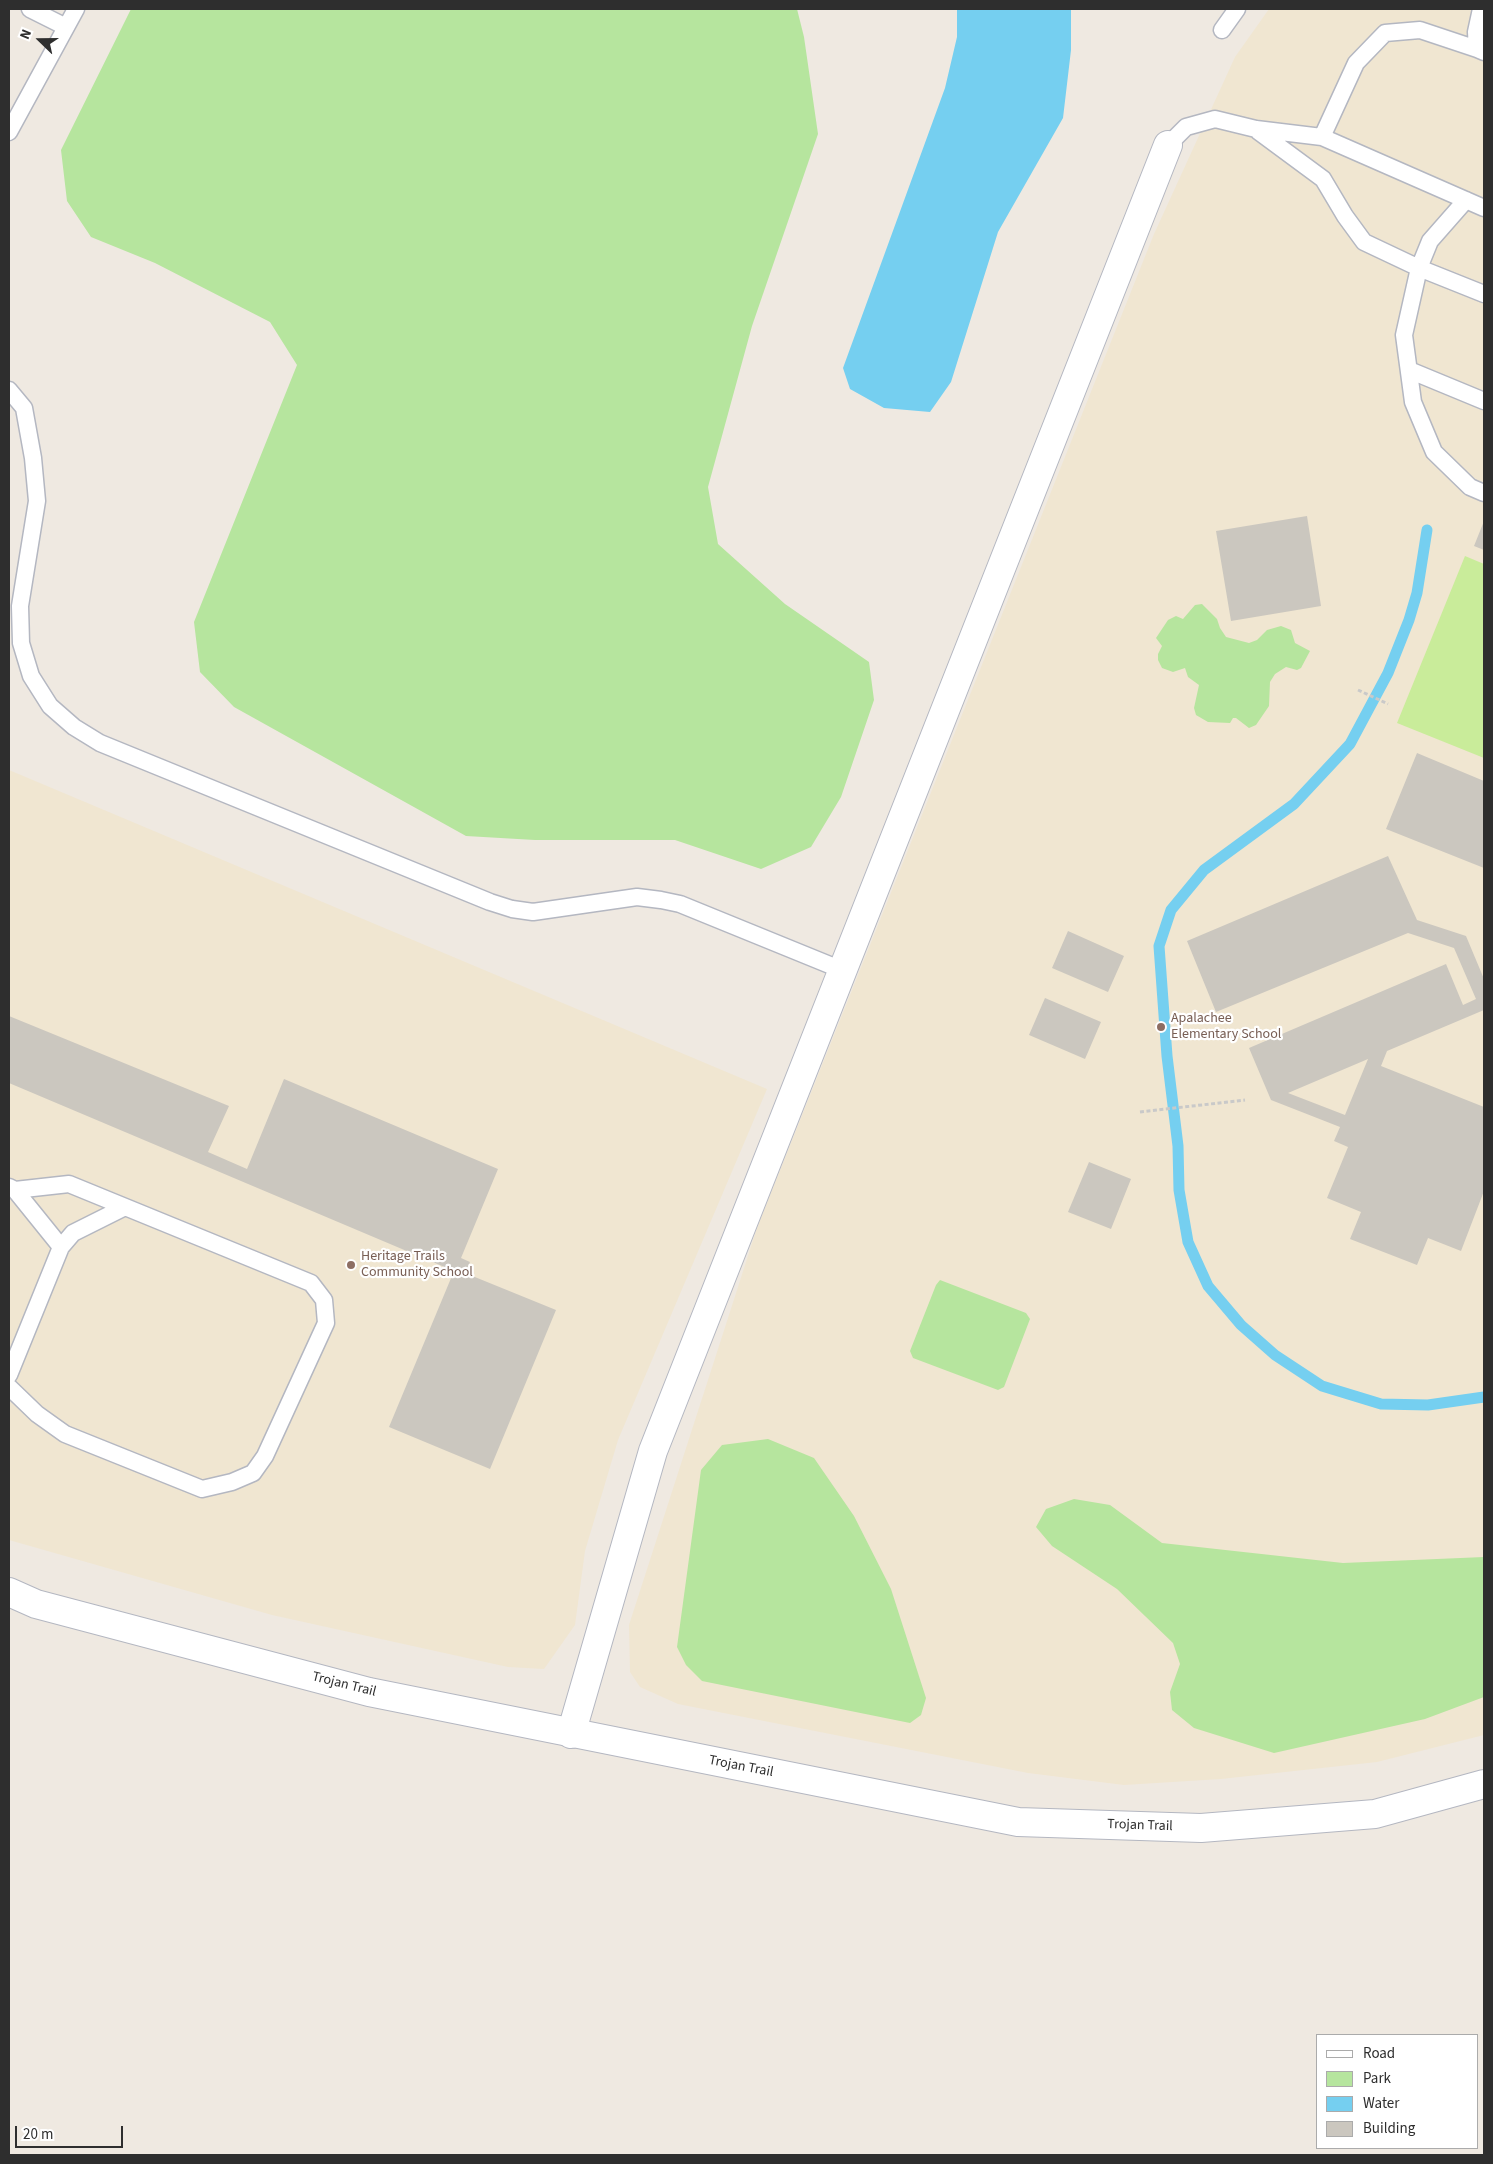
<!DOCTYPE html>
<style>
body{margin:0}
#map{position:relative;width:1493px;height:2164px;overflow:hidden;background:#efe9e1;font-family:"Source Sans 3",sans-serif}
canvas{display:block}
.frame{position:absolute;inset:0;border:10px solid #2e2e2e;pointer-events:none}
.legend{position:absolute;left:1316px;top:2034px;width:162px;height:115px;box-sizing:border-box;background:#fff;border:1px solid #ababab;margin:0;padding:6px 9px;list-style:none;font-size:15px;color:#2e2e2e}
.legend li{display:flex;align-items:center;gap:10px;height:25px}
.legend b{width:25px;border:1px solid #ababab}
.north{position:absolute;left:15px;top:15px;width:50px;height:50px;-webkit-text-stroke:4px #fff;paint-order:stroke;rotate:292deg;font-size:14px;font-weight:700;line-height:20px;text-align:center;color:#2e2e2e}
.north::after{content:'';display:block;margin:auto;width:18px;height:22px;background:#2e2e2e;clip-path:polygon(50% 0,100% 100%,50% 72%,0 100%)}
.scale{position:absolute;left:15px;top:2126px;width:108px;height:22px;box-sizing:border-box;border:2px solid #2e2e2e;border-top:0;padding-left:6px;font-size:15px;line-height:18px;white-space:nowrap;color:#2e2e2e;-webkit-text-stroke:4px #fff;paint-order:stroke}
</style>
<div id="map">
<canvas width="1493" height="2164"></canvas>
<div class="frame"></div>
<ul class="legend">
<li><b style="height:6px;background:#fff"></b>Road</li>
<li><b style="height:14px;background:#b6e59e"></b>Park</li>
<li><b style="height:14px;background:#75cff0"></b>Water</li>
<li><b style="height:14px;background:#cbc7bf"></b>Building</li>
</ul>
<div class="north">N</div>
<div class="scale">20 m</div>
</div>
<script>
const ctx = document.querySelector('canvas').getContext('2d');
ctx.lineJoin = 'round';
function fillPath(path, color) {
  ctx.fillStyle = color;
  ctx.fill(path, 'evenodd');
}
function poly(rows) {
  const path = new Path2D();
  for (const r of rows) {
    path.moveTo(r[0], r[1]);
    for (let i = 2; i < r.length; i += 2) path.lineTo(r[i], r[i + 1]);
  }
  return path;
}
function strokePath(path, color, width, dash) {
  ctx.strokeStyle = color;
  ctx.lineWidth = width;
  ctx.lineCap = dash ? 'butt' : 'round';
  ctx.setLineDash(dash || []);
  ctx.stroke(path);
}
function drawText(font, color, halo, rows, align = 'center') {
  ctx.font = font + ' "Source Sans 3",sans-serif';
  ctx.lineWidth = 4.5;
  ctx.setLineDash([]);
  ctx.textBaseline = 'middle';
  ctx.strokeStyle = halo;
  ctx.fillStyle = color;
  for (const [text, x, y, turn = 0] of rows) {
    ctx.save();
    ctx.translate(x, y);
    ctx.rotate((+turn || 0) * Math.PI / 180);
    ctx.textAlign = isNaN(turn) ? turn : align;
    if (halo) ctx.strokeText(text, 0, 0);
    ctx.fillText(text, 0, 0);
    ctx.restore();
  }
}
fillPath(poly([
 [1269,9,1484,9,1484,1735,1377,1762,1221,1779,1124,1785,1028,1773,678,1704,640,1687,630,1672,629,1625,757,1228,1154,234,1235,57],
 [9,770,767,1089,618,1440,585,1551,575,1625,544,1669,508,1667,272,1615,9,1540]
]), '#f0e6d1');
fillPath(poly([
 [131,9,797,9,804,37,818,134,752,326,708,487,718,544,785,604,869,662,874,700,841,797,811,847,761,869,675,840,535,840,466,836,234,707,200,672,194,622,297,365,270,322,155,263,91,237,67,201,61,150],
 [1202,604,1217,619,1220,628,1226,637,1249,643,1257,640,1267,630,1281,626,1291,630,1295,643,1310,651,1301,668,1297,670,1286,667,1275,674,1270,682,1269,706,1256,725,1249,728,1236,718,1233,718,1230,723,1208,722,1196,715,1194,708,1199,685,1188,677,1185,668,1173,672,1162,668,1158,660,1158,654,1162,646,1156,638,1168,620,1176,616,1183,619,1195,605],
 [940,1280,1026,1313,1030,1319,1004,1387,998,1390,913,1358,910,1351,936,1285],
 [768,1439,814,1458,854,1516,891,1589,926,1698,921,1715,910,1723,702,1681,686,1665,677,1647,701,1470,722,1445],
 [1074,1499,1110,1505,1162,1543,1343,1563,1484,1557,1484,1697,1425,1719,1274,1753,1194,1728,1172,1710,1170,1692,1180,1664,1173,1643,1117,1589,1052,1546,1036,1527,1046,1509]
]), '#b6e59e');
fillPath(poly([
 [1465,556,1484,564,1484,758,1397,723]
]), '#c9ec9a');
fillPath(poly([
 [957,9,1071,9,1071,50,1063,118,998,232,951,382,930,412,884,408,850,389,843,368,945,88,957,37]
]), '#75cff0');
strokePath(poly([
 [1427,530,1417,593,1409,620,1388,673,1350,744,1294,804,1204,870,1171,910,1159,946,1167,1056,1178,1146,1179,1190,1188,1242,1208,1286,1241,1325,1275,1355,1322,1386,1381,1404,1428,1405,1484,1397]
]), '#75cff0', 11);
fillPath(poly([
 [1307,516,1321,606,1231,621,1216,531],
 [1484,521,1484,550,1474,546],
 [1417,753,1484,781,1484,868,1386,829],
 [1388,856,1417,920,1466,936,1484,979,1484,1010,1387,1051,1381,1066,1484,1107,1484,1191,1461,1251,1428,1238,1417,1265,1350,1239,1361,1212,1327,1198,1348,1147,1334,1141,1340,1127,1271,1100,1249,1048,1446,964,1463,1005,1476,999,1454,948,1408,933,1216,1012,1187,941],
 [1368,1059,1345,1115,1288,1093],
 [1068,931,1124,956,1108,992,1052,968],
 [1045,998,1101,1022,1085,1059,1029,1035],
 [9,1016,229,1106,208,1152,247,1169,284,1079,498,1169,461,1258,470,1262,465,1273,556,1310,490,1469,389,1427,454,1271,9,1083],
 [1089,1162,1131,1179,1111,1229,1068,1212]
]), '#cbc7bf');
const lane = poly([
 [30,9,66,27],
 [1481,9,1476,32,1477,49,1484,52],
 [1222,30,1237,9],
 [1258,131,1323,179,1345,216,1364,242,1419,268,1484,294],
 [9,132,76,9],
 [1322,137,1356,63,1385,33,1420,30,1477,49],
 [1168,145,1186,127,1215,119,1256,129,1322,137,1484,208],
 [1466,200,1430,241,1419,268,1404,335,1413,402,1434,452,1470,487,1484,493],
 [1409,370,1484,401],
 [9,390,24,408,33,458,37,501,20,606,21,643,31,676,50,706,74,727,100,743,490,902,512,909,533,912,637,897,661,900,680,904,842,970],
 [9,1187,15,1190,69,1184,311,1283,324,1300,326,1323,265,1456,253,1473,232,1482,202,1489,65,1434,37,1414,9,1387],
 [15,1190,61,1247],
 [9,1375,61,1247,73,1233,125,1207]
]);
const street = poly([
 [571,1734,653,1451,1168,145]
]);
const secondary = poly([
 [9,1592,36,1604,369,1692,1018,1822,1201,1828,1375,1814,1484,1784]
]);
strokePath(lane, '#b4b7c1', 19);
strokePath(street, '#b4b7c1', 30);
strokePath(secondary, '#b4b7c1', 30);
strokePath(poly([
 [1358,690,1388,704],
 [1140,1112,1245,1100]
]), '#c9c9c9', 3, [4, 2.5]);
strokePath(lane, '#fff', 16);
strokePath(street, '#fff', 28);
strokePath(secondary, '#fff', 28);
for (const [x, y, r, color] of [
 [1161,1027,5,"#8d6e63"],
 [351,1265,5,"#8d6e63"]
]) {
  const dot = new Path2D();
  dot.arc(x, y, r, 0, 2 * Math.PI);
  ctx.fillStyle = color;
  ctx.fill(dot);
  strokePath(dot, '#fff', 2);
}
drawText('14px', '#785e54', '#fff', [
 ["Apalachee",1171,1019],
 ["Elementary School",1171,1035],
 ["Heritage Trails",361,1257],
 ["Community School",361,1273]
], 'left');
drawText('14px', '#2e2e2e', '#fff', [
 ["Trojan Trail",344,1685,14],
 ["Trojan Trail",741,1767,11],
 ["Trojan Trail",1140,1826,2]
]);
</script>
